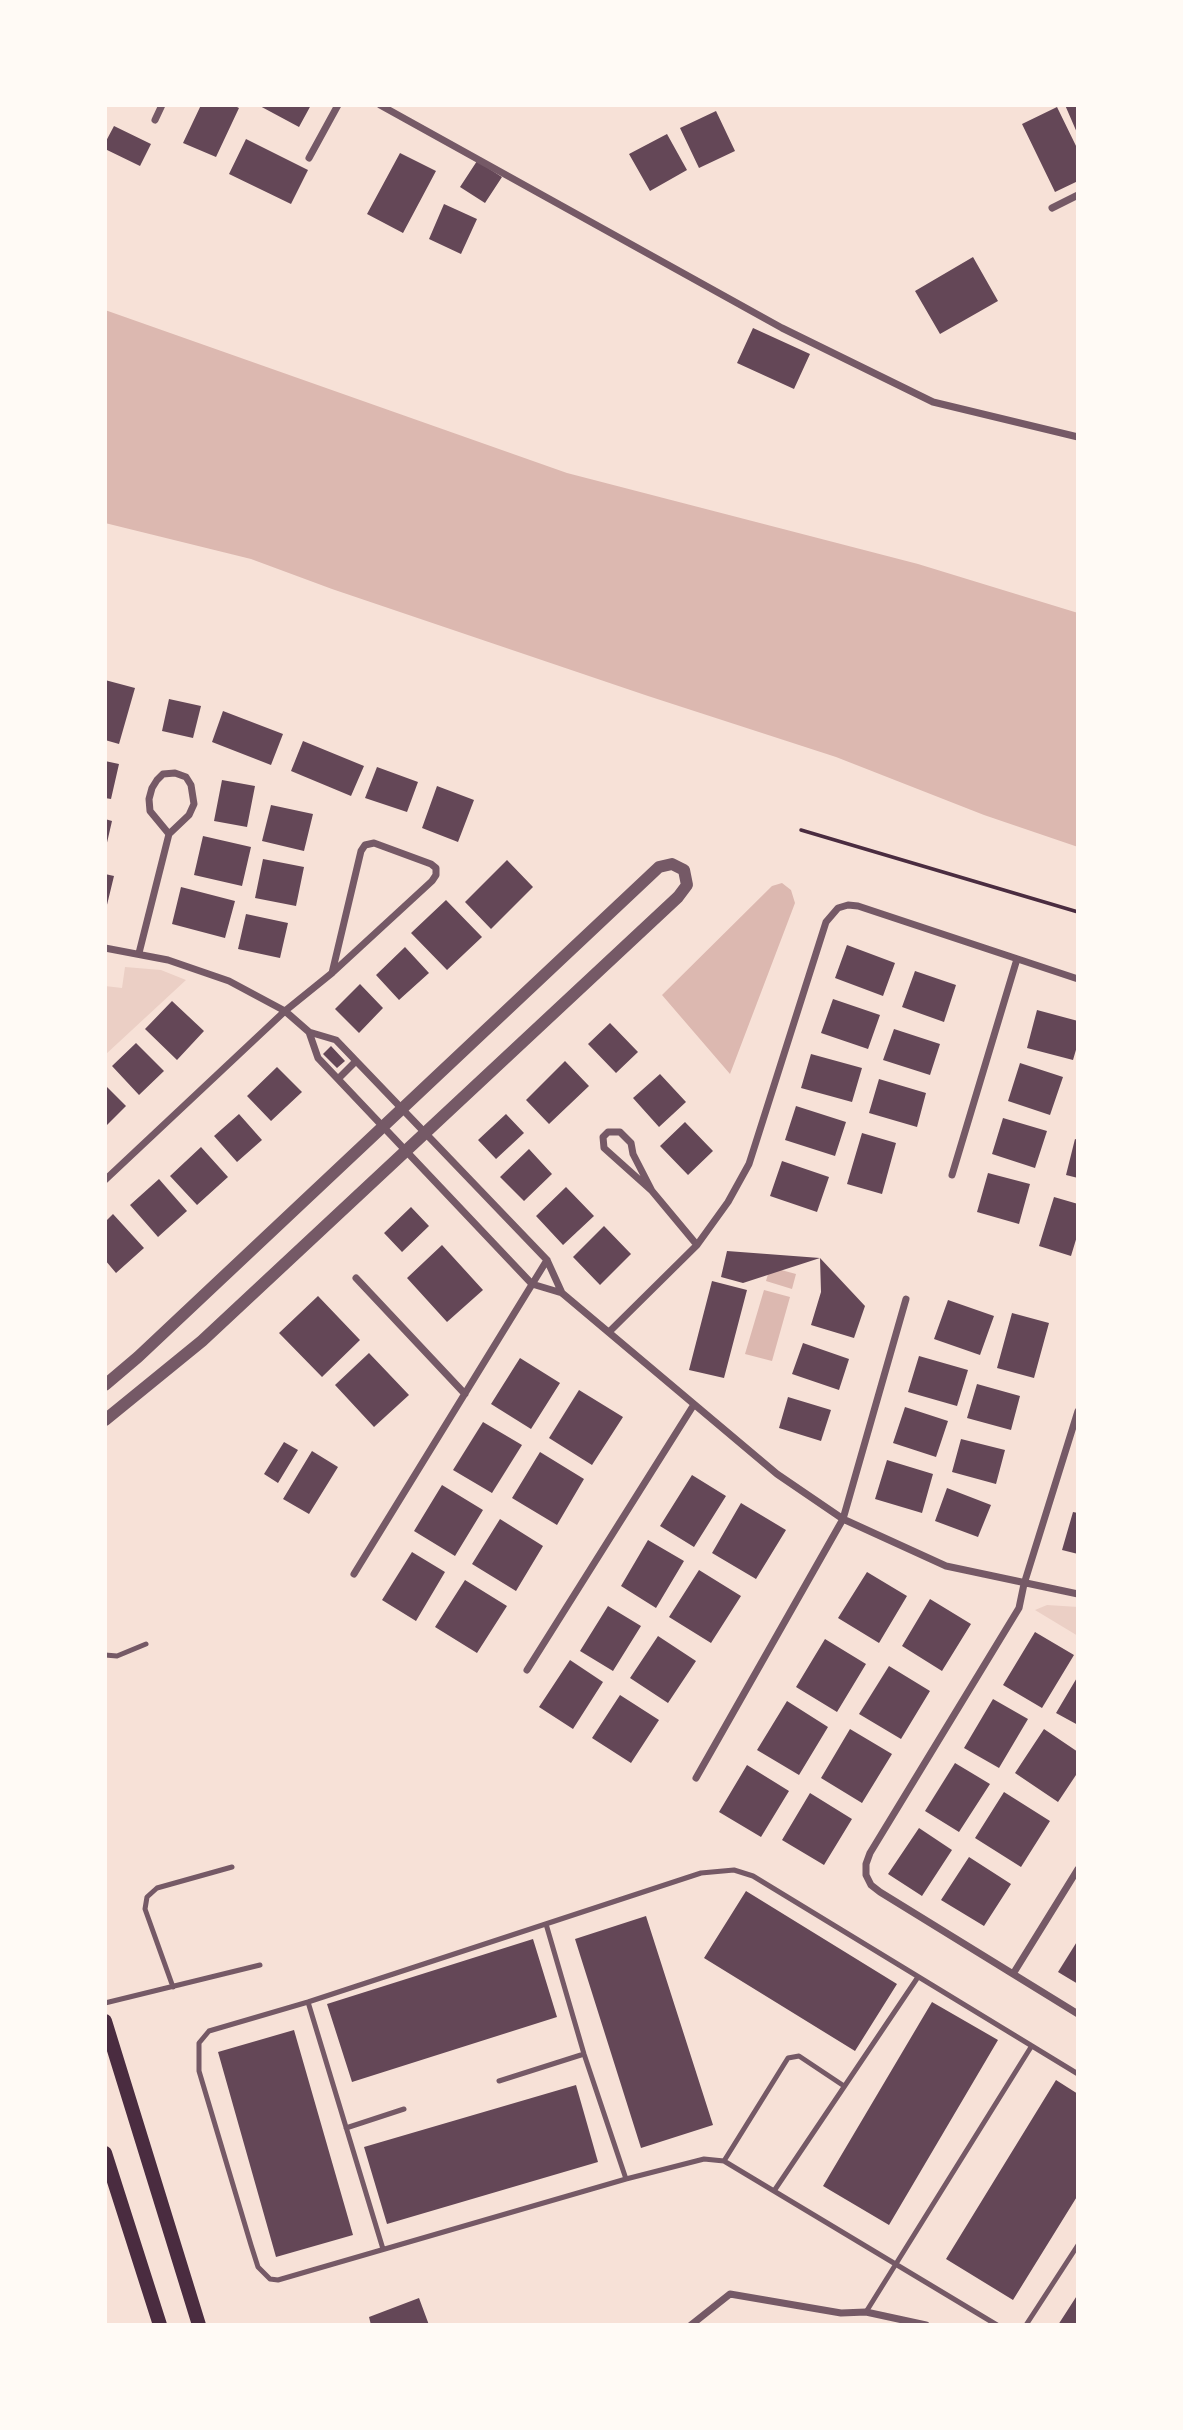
<!DOCTYPE html>
<style>
body{margin:0}
#map{position:relative;width:1183px;height:2430px;overflow:hidden;background:#f7e1d7;font-family:"Asap Condensed",sans-serif}
canvas{display:block}
.frame{position:absolute;inset:0;border:107px solid #fffaf5;pointer-events:none}
</style>
<div id="map">
<canvas width="1183" height="2430"></canvas>
<div class="frame"></div>
</div>
<script>
const ctx = document.querySelector('canvas').getContext('2d');
ctx.lineJoin = 'round';
function fillPath(path, color) {
  ctx.fillStyle = color;
  ctx.fill(path, 'evenodd');
}
function poly(rows) {
  const path = new Path2D();
  for (const r of rows) {
    path.moveTo(r[0], r[1]);
    for (let i = 2; i < r.length; i += 2) path.lineTo(r[i], r[i + 1]);
  }
  return path;
}
function strokePath(path, color, width, dash) {
  ctx.strokeStyle = color;
  ctx.lineWidth = width;
  ctx.lineCap = dash ? 'butt' : 'round';
  ctx.setLineDash(dash || []);
  ctx.stroke(path);
}
fillPath(poly([
 [125,967,161,970,186,980,105,1055,105,986,122,988],
 [1047,1605,1078,1607,1078,1636,1035,1610]
]), '#ebcfc5');
fillPath(poly([
 [105,310,567,473,918,564,1078,613,1078,847,984,815,836,757,648,696,332,589,251,559,105,523],
 [782,883,791,890,795,903,730,1074,662,995,772,886],
 [770,1267,796,1274,792,1289,766,1281],
 [764,1290,790,1297,772,1361,745,1354]
]), '#dcb8b0');
fillPath(poly([
 [201,105,233,105,239,108,216,157,183,143],
 [258,105,311,105,299,127],
 [1065,105,1078,105,1078,135],
 [1057,107,1078,150,1078,181,1055,192,1022,124],
 [716,111,735,151,699,168,680,128],
 [114,126,151,144,140,166,105,149,105,143],
 [667,134,687,170,650,191,629,154],
 [246,139,308,170,291,204,229,174],
 [400,153,436,171,403,233,367,214],
 [477,161,502,177,485,203,460,187],
 [444,204,477,219,461,254,429,239],
 [973,257,998,301,940,334,915,291],
 [753,328,810,354,794,389,737,363],
 [105,680,135,688,119,744,105,740],
 [169,699,201,706,193,738,162,731],
 [223,711,283,734,271,765,212,742],
 [303,741,364,766,351,796,291,771],
 [105,761,119,764,111,799,105,798],
 [377,767,418,782,407,812,365,798],
 [222,780,255,786,247,827,214,821],
 [437,786,474,800,458,842,422,828],
 [271,805,313,814,304,851,262,841],
 [105,819,112,821,106,847,105,847],
 [203,836,251,847,242,886,194,875],
 [263,859,304,867,296,906,255,898],
 [507,860,533,887,491,929,465,902],
 [105,874,114,876,106,909,105,909],
 [181,887,235,901,225,938,172,924],
 [446,900,482,937,447,970,411,933],
 [246,914,288,923,280,958,238,949],
 [847,945,895,963,883,996,835,978],
 [405,947,429,973,399,1000,376,975],
 [915,971,956,985,944,1022,902,1007],
 [360,984,383,1008,359,1033,335,1009],
 [833,999,880,1015,868,1049,821,1033],
 [172,1001,204,1031,177,1060,145,1029],
 [1037,1010,1078,1021,1078,1043,1073,1060,1027,1048],
 [610,1023,638,1052,616,1073,588,1044],
 [894,1029,940,1044,930,1075,883,1060],
 [136,1043,164,1071,139,1095,112,1066],
 [331,1046,345,1061,337,1068,323,1054],
 [811,1054,862,1068,852,1102,801,1088],
 [565,1061,589,1086,549,1124,526,1100],
 [1020,1063,1063,1077,1050,1115,1008,1101],
 [277,1067,302,1092,271,1121,247,1096],
 [660,1074,686,1102,659,1127,633,1098],
 [879,1079,926,1093,917,1127,869,1113],
 [105,1085,126,1106,105,1127],
 [796,1106,846,1122,835,1156,785,1140],
 [239,1114,262,1140,237,1162,214,1136],
 [506,1114,524,1133,496,1159,478,1140],
 [1003,1118,1047,1131,1035,1168,992,1154],
 [685,1122,713,1151,688,1175,660,1146],
 [862,1133,896,1143,882,1194,847,1184],
 [1075,1139,1078,1140,1078,1178,1066,1175],
 [201,1147,228,1177,197,1205,170,1176],
 [529,1149,552,1174,524,1201,500,1177],
 [782,1161,829,1177,817,1212,770,1196],
 [988,1173,1030,1184,1019,1224,977,1212],
 [159,1179,187,1211,158,1237,130,1205],
 [566,1187,594,1216,563,1245,536,1216],
 [1054,1197,1078,1204,1078,1233,1071,1256,1039,1246],
 [411,1207,429,1226,402,1252,384,1233],
 [113,1214,144,1248,116,1273,105,1260,105,1222],
 [604,1226,631,1254,600,1285,573,1257],
 [442,1245,483,1290,447,1322,407,1278],
 [727,1251,820,1258,743,1283,721,1277],
 [820,1258,865,1306,854,1338,811,1325,821,1292],
 [712,1281,747,1290,724,1378,689,1370],
 [318,1296,360,1340,322,1377,279,1333],
 [948,1300,994,1316,980,1355,934,1339],
 [1012,1313,1049,1323,1034,1378,997,1368],
 [803,1343,849,1359,839,1390,792,1374],
 [369,1353,409,1395,374,1427,335,1385],
 [919,1356,968,1370,957,1406,908,1392],
 [520,1358,560,1383,531,1429,491,1404],
 [977,1384,1020,1396,1011,1430,967,1418],
 [579,1390,623,1417,592,1465,549,1438],
 [788,1397,831,1410,821,1441,779,1428],
 [905,1407,948,1421,936,1457,893,1443],
 [483,1422,522,1445,492,1493,453,1470],
 [961,1439,1005,1450,996,1484,952,1472],
 [284,1442,298,1450,278,1483,264,1474],
 [312,1451,338,1467,309,1514,283,1499],
 [540,1452,584,1479,557,1525,512,1498],
 [887,1460,933,1474,922,1513,875,1499],
 [692,1475,726,1496,694,1547,660,1526],
 [442,1485,483,1510,455,1556,414,1531],
 [947,1488,991,1505,978,1537,935,1521],
 [741,1503,786,1530,756,1579,712,1553],
 [1073,1512,1078,1513,1078,1554,1062,1550],
 [500,1519,543,1546,516,1591,472,1564],
 [648,1540,684,1561,656,1608,621,1586],
 [412,1552,445,1572,416,1621,382,1600],
 [699,1570,741,1596,711,1643,669,1617],
 [867,1572,907,1596,879,1643,838,1618],
 [465,1580,507,1606,477,1653,435,1627],
 [930,1599,971,1624,942,1671,902,1646],
 [608,1606,641,1626,613,1671,580,1651],
 [1035,1632,1074,1655,1042,1708,1003,1685],
 [658,1636,696,1661,668,1703,630,1678],
 [825,1639,866,1664,837,1712,796,1687],
 [570,1660,603,1682,573,1729,539,1707],
 [889,1666,930,1691,901,1739,859,1714],
 [1078,1676,1078,1725,1056,1713],
 [620,1695,659,1720,631,1763,592,1738],
 [993,1699,1028,1719,999,1768,964,1748],
 [787,1701,828,1727,799,1775,757,1750],
 [850,1729,892,1754,862,1803,821,1778],
 [1044,1729,1078,1752,1078,1772,1058,1802,1015,1773],
 [955,1763,990,1784,959,1832,925,1811],
 [747,1765,789,1791,761,1837,719,1812],
 [1004,1792,1050,1821,1021,1867,975,1838],
 [810,1793,852,1819,824,1865,782,1840],
 [919,1828,952,1850,922,1896,888,1874],
 [969,1857,1011,1884,984,1926,941,1900],
 [746,1891,897,1984,855,2051,704,1958],
 [646,1916,713,2125,641,2148,575,1939],
 [533,1939,557,2017,352,2082,327,2004],
 [1078,1940,1078,1984,1058,1972],
 [932,2002,998,2040,889,2225,823,2186],
 [294,2030,353,2235,276,2257,218,2052],
 [1056,2080,1078,2094,1078,2195,1013,2300,946,2259],
 [576,2085,598,2162,387,2224,364,2147],
 [1078,2294,1078,2325,1058,2325],
 [419,2298,429,2325,371,2325,369,2317]
]), '#644757');
strokePath(poly([
 [801,830,1078,912]
]), '#4a2c40', 3.5);
strokePath(poly([
 [105,1655,117,1656,146,1644],
 [546,1924,584,2054,626,2179],
 [173,1987,145,1909,147,1897,157,1888,232,1867],
 [308,2002,383,2249],
 [105,2003,260,1965],
 [499,2081,584,2054],
 [346,2128,404,2109],
 [724,2161,788,2058,799,2056,844,2086],
 [774,2191,918,1977],
 [866,2312,1031,2047],
 [997,2325,724,2161,704,2159,626,2179,278,2280,270,2279,258,2267,251,2245,199,2071,199,2043,209,2031,308,2002,701,1873,734,1870,753,1876,1078,2074],
 [1026,2325,1078,2245]
]), '#755966', 5);
strokePath(poly([
 [380,105,782,328,933,402,1078,437],
 [155,120,162,105],
 [309,158,338,105],
 [1052,208,1078,195],
 [105,948,168,960,229,981,285,1011,309,1032,336,1040,547,1260,562,1293],
 [139,953,169,834,189,815,194,804,191,785,186,777,175,773,163,774,157,780,152,788,149,799,150,811,169,834],
 [309,1032,318,1058,532,1284,562,1293,777,1474,843,1519,946,1566,1078,1594],
 [338,1079,356,1061],
 [952,1175,1017,959],
 [105,1180,285,1011,332,973,432,881,436,875,436,868,431,864,374,843,365,845,361,851,332,973],
 [652,1191,633,1154,631,1143,620,1132,608,1132,603,1137,604,1148,652,1191,697,1245],
 [356,1278,465,1394],
 [609,1332,697,1245,728,1202,749,1164,826,922,838,908,848,905,858,906,1078,979],
 [1078,1411,1024,1584,1019,1608,870,1853,866,1864,866,1875,871,1885,880,1892,1078,2014],
 [354,1574,547,1260],
 [527,1670,693,1406],
 [696,1778,843,1519,906,1299],
 [1013,1974,1078,1869],
 [691,2325,730,2294,841,2313,866,2312,926,2325]
]), '#755966', 7);
strokePath(poly([
 [105,1385,138,1357,659,867,672,864,684,870,687,885,678,897,202,1341,105,1420]
]), '#755966', 12);
strokePath(poly([
 [105,2021,199,2325],
 [105,2153,160,2325]
]), '#4a2c40', 14);
</script>
